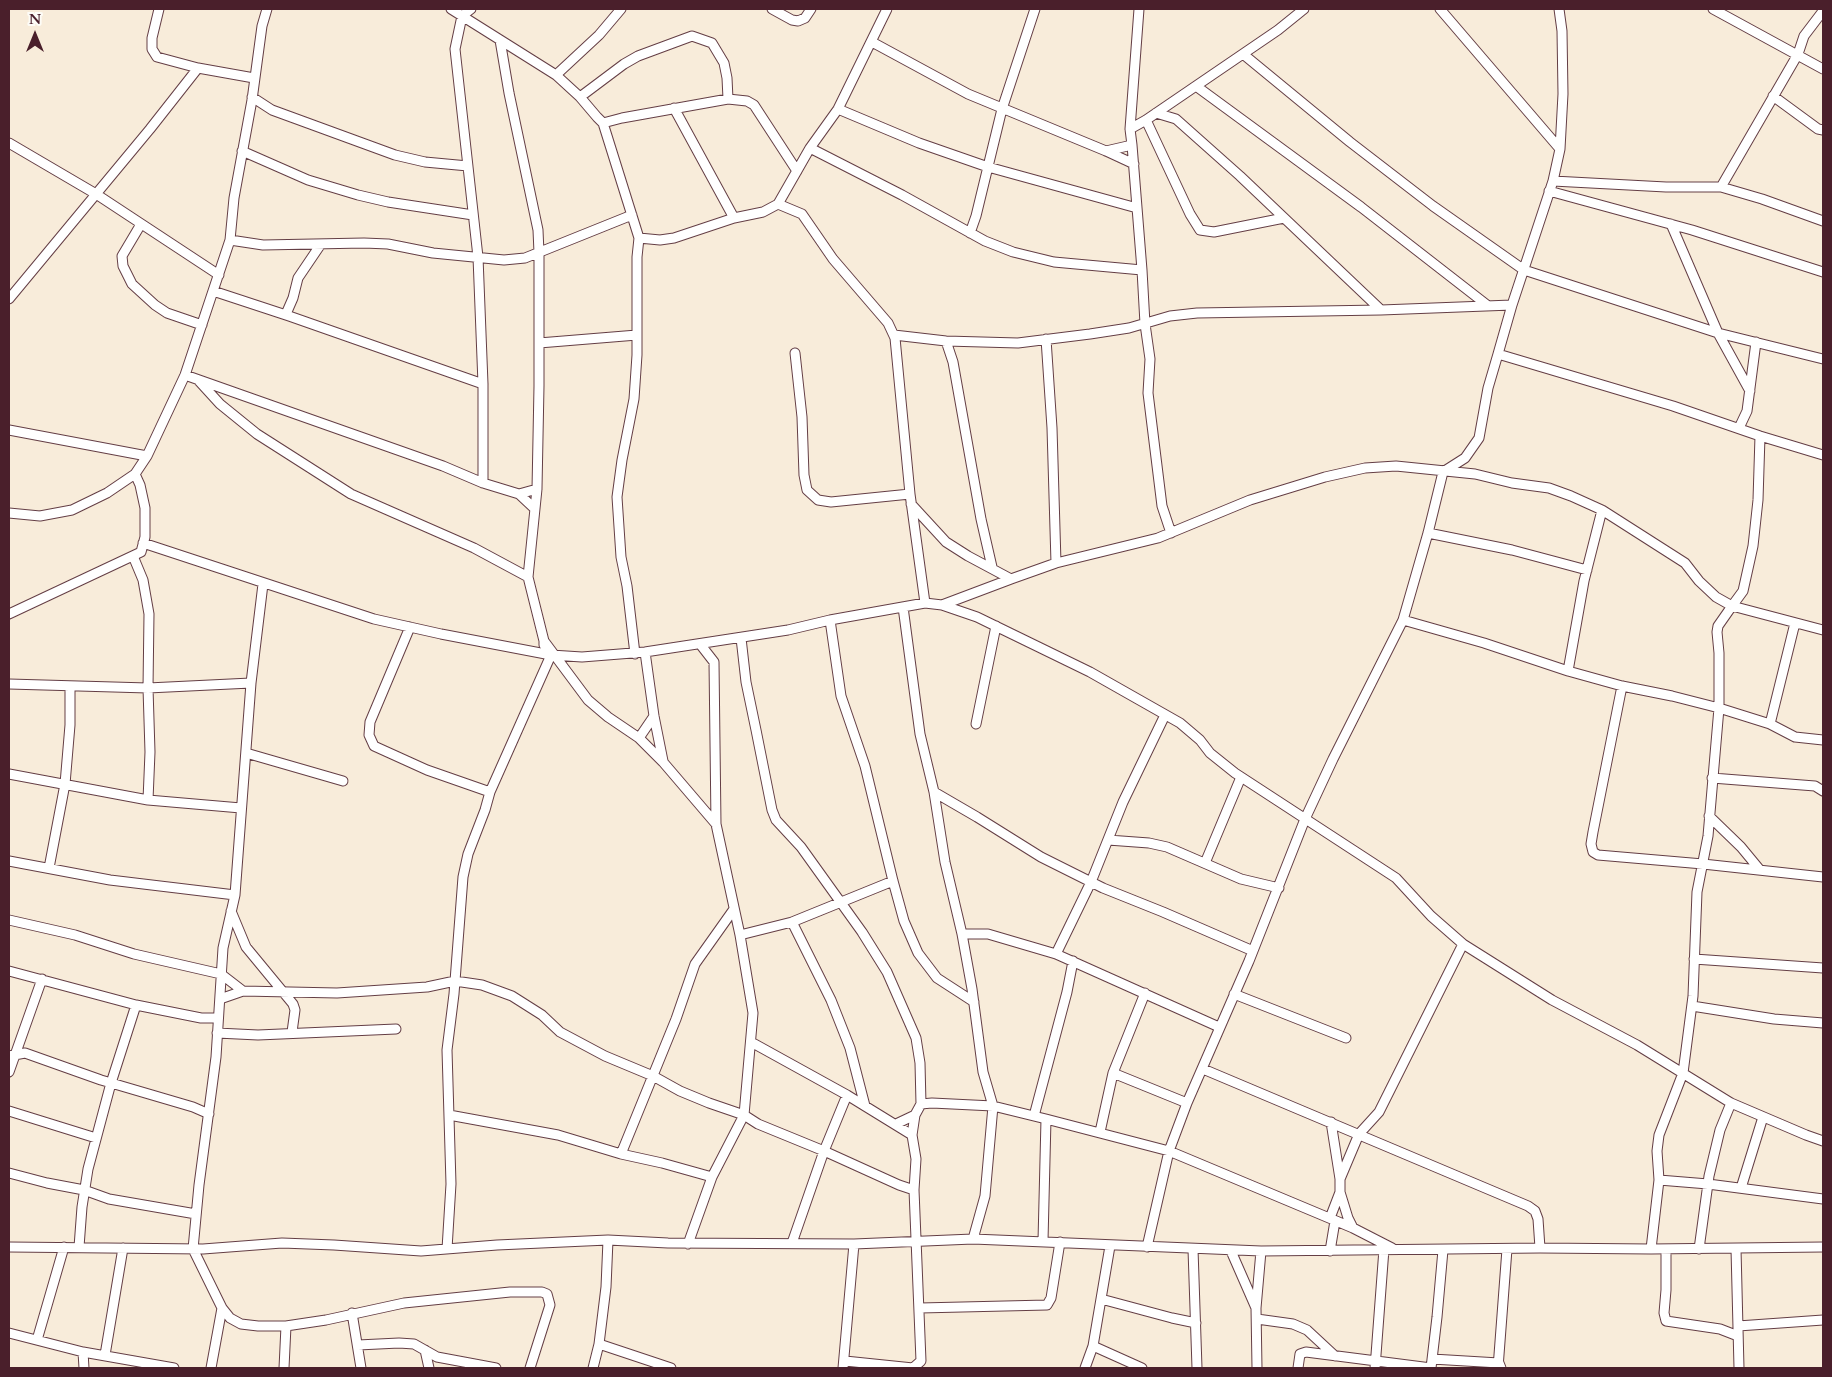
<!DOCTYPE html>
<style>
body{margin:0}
#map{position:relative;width:1832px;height:1377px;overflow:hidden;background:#f8ecda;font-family:Cardo,serif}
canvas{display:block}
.frame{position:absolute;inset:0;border:10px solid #4a1f2b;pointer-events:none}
.north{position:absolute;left:10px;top:10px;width:50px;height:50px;-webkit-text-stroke:4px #fdfcf7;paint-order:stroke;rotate:0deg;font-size:14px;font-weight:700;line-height:20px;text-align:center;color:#4a1f2b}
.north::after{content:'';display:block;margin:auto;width:18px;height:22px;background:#4a1f2b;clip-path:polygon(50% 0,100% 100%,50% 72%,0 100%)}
</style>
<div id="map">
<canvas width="1832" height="1377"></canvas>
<div class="frame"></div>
<div class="north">N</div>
</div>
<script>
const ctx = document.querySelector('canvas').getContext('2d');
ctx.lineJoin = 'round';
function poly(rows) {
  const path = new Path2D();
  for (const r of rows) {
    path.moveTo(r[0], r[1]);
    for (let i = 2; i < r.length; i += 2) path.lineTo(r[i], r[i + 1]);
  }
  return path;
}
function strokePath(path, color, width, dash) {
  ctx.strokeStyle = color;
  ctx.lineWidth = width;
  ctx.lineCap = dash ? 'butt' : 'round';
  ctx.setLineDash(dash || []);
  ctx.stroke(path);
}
const street = poly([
 [159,9,152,38,152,49,157,57,198,68,254,78],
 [451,9,556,75,580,97,597,117,603,123,639,238,637,257,637,355,634,399,622,460,617,497,621,557,627,586,635,654],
 [471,9,462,16,455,49,478,257,483,384,483,483],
 [772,9,792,20,798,21,805,18,811,9],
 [1139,9,1130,129,1132,145,1142,270,1145,324,1150,359,1148,393,1162,506,1171,533],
 [1440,9,1560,149],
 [1713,9,1823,69],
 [500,40,509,93,538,230,539,253,539,386,537,489,528,577,544,641,544,645],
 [872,42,968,94,1106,151,1134,164],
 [1243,54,1350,142,1433,206,1524,270,1718,333,1823,359],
 [556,75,599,35,621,9],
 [1196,86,1361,207,1487,305],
 [1773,96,1818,129,1823,130],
 [252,97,272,110,395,155,425,162,468,166],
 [580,97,624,64,638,56,692,36,712,43,724,63,727,78,728,99],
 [674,108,734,218],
 [838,109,919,143,988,167,1137,208],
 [1156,113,1176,119,1240,176,1381,310],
 [1146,120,1190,214,1200,230,1214,232,1284,218],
 [603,123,622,118,728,99,747,101,754,105,797,171],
 [1130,129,1146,120,1278,30,1304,9],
 [9,143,96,194,219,275],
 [810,148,902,195,985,241,1013,252,1054,262,1142,270],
 [242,151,308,180,358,195,388,202,473,215],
 [1106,151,1132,145],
 [1553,181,1666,187,1721,187,1762,199,1823,221],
 [1721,187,1798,54,1804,36,1823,11],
 [1549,191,1692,230,1823,272],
 [778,204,802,214,833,259,888,323,895,338,910,494,925,603],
 [141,224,122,256,123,266,132,284,155,305,167,313,202,325],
 [1671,224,1718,333,1750,391],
 [970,233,976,216,1002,109,1035,9],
 [639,238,660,240,674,238,734,218,763,212,778,204,810,148,838,109,887,9],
 [230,240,263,245,364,243,388,244,433,253,504,260,525,258,632,215],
 [213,291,289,316,483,384],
 [9,299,150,129,198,68],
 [286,314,293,298,298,278,321,244],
 [894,335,946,341,1018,343,1090,334,1129,328,1170,316,1197,313,1381,310,1512,305],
 [1046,339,1052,428,1056,563],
 [946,341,953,362,981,519,992,567],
 [539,343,637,335],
 [795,353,802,417,804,475,807,490,818,500,831,502,910,494],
 [1498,354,1673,406,1760,436,1823,455],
 [185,375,443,466,483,483,519,494,537,489],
 [199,381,220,404,257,434,351,494,474,548,528,577],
 [1739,428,1747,411,1756,342],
 [9,430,147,456],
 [1760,436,1758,500,1753,546,1743,591,1732,606,1823,630],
 [519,494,535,509],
 [911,504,946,542,968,556,1011,579,1056,563,1158,538,1250,500,1325,477,1365,468,1396,466,1475,474,1512,483,1549,488,1571,496,1602,510,1685,563,1699,581,1716,597,1732,606,1718,626,1717,632,1719,653,1719,708,1672,696,1622,686,1568,671,1484,643,1403,620],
 [9,513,40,516,72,510,107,493,135,474,147,456,185,375,230,240,234,198,252,100,262,26,267,9],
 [1428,533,1512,550,1587,570],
 [143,543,374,619,441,634,551,655,582,657,645,652,788,630,830,620,925,603,942,605,977,617,1090,672,1180,723,1200,740,1210,753,1235,773,1396,878,1431,916,1463,944,1552,1000,1637,1045,1731,1103,1806,1135,1823,1141],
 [133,556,143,580,149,614,148,688,150,752,148,800],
 [263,584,251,683,235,895,223,948,216,1057,199,1185,193,1249,222,1308,230,1318,241,1324,258,1326,286,1326,326,1320,404,1303,510,1292,542,1292,547,1294,550,1305,530,1368],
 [942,605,1011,579],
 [903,607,920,734,934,792,945,862,962,934,972,989,983,1072,993,1106,985,1196,973,1239],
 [9,614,141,552,145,537,145,508,140,485,135,474],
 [830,620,841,696,865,766,893,881,904,921,918,953,937,978,974,1002],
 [410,627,370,722,369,735,374,746,427,770,490,792],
 [741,638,746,682,756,730,772,810,776,820,801,847,862,932,887,972,916,1038,920,1063,921,1104],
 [544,641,588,700,608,717,639,738,663,762,716,824,740,935,753,1013,744,1115,712,1177,688,1244],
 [700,644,714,662,716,824],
 [645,652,654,716,663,761],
 [1568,671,1584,581,1602,510],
 [9,684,148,688,251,683],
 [1622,686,1593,832,1591,844,1593,852,1598,855,1703,864,1823,877],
 [976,724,996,626],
 [1770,724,1795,623],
 [639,738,654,716],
 [246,753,343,781],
 [9,774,148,800,241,808],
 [1712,778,1815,786,1823,791],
 [934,792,977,817,1041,857,1103,888,1163,912,1253,951],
 [1709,816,1741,847,1760,870],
 [1108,840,1149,843,1167,847,1241,879,1279,888],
 [9,861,110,880,235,895],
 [1205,863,1241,777],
 [49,868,65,784,70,725,70,687],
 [231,911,246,947,293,1004,295,1010,292,1032],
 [9,920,75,935,134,954,221,974,243,991],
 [792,922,831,1000,850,1048,865,1106],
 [962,934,988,934,1056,954,1219,1027],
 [740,935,792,922,893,881],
 [1056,954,1091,882,1123,802,1165,715],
 [1694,959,1823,968],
 [9,971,136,1005,201,1018,218,1018],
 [1234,994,1346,1038],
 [220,999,243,991,337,993,427,987,455,981,482,985,512,996,542,1015,560,1032,605,1056,653,1076,680,1091,709,1103,744,1115,758,1124,824,1151,899,1185,914,1190],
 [1692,1006,1774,1019,1823,1023],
 [217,1033,258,1035,396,1029],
 [751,1042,847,1095,912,1135],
 [9,1056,25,1053,101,1080,193,1107,209,1114],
 [1203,1069,1528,1206,1535,1211,1538,1219,1540,1248],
 [9,1072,42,979],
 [1113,1073,1187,1103],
 [9,1111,96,1138],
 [449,1115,558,1135,621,1154,662,1163,712,1177],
 [1034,1116,1067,992,1073,961],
 [1046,1119,1169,1151,1353,1228,1392,1248],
 [1331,1122,1340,1179,1340,1192,1348,1218,1353,1228],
 [896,1124,915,1115],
 [1100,1132,1113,1073,1145,993],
 [621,1154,676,1019,695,964,734,909],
 [9,1173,47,1183,84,1190,109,1199,196,1214],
 [1340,1179,1359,1134,1379,1112,1463,944],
 [1659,1180,1708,1184,1823,1199],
 [1741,1188,1763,1117],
 [1330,1218,1340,1192],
 [792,1243,824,1151,847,1095],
 [9,1247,203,1249,282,1243,334,1245,421,1251,497,1245,608,1240,668,1243,854,1244,973,1239,1261,1251,1540,1248,1651,1249,1823,1247],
 [79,1247,82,1207,88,1169,111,1083,136,1005],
 [1147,1247,1169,1151,1187,1103,1249,961,1305,819,1333,759,1403,620,1428,533,1443,472,1465,458,1479,438,1488,388,1498,354,1512,305,1553,181,1560,149,1563,94,1562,31,1559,9],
 [447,1249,451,1184,447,1050,454,994,463,877,468,854,485,810,490,792,551,655],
 [1193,1249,1197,1368],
 [1651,1249,1659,1180,1657,1151,1659,1135,1683,1073,1693,996,1697,892,1708,836,1719,708,1770,724,1795,737,1823,740],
 [1666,1249,1666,1290,1664,1313,1666,1321,1720,1329,1738,1336],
 [1699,1249,1709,1176,1720,1130,1731,1103],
 [1736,1249,1739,1368],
 [1231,1251,1256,1308],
 [1330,1251,1335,1221],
 [1101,1299,1172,1318,1196,1323],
 [920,1308,1047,1305,1051,1298,1060,1242],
 [352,1313,361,1368],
 [1257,1319,1293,1324,1307,1330,1335,1356],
 [1738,1326,1823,1320],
 [9,1333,83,1352,174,1368],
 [37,1340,64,1247],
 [599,1344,671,1368],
 [358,1345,399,1343,414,1344,437,1357,496,1368],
 [1093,1346,1142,1368],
 [425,1350,429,1368],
 [83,1352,84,1368],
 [105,1355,123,1248],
 [1432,1359,1499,1363,1501,1368],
 [845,1361,913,1368,921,1361,914,1190,916,1159,912,1135,915,1115,921,1104,932,1103,993,1106,1046,1119,1043,1241],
 [211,1368,222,1308],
 [284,1368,286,1326],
 [593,1368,599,1344,606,1287,608,1240],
 [843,1368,854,1244],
 [1085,1368,1093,1346,1110,1246],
 [1257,1368,1256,1308,1261,1251],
 [1298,1368,1300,1354,1306,1352,1431,1368],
 [1375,1368,1384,1249],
 [1431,1368,1437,1317,1443,1250],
 [1498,1368,1507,1249]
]);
strokePath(street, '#643e45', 11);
strokePath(street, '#fff', 9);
</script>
